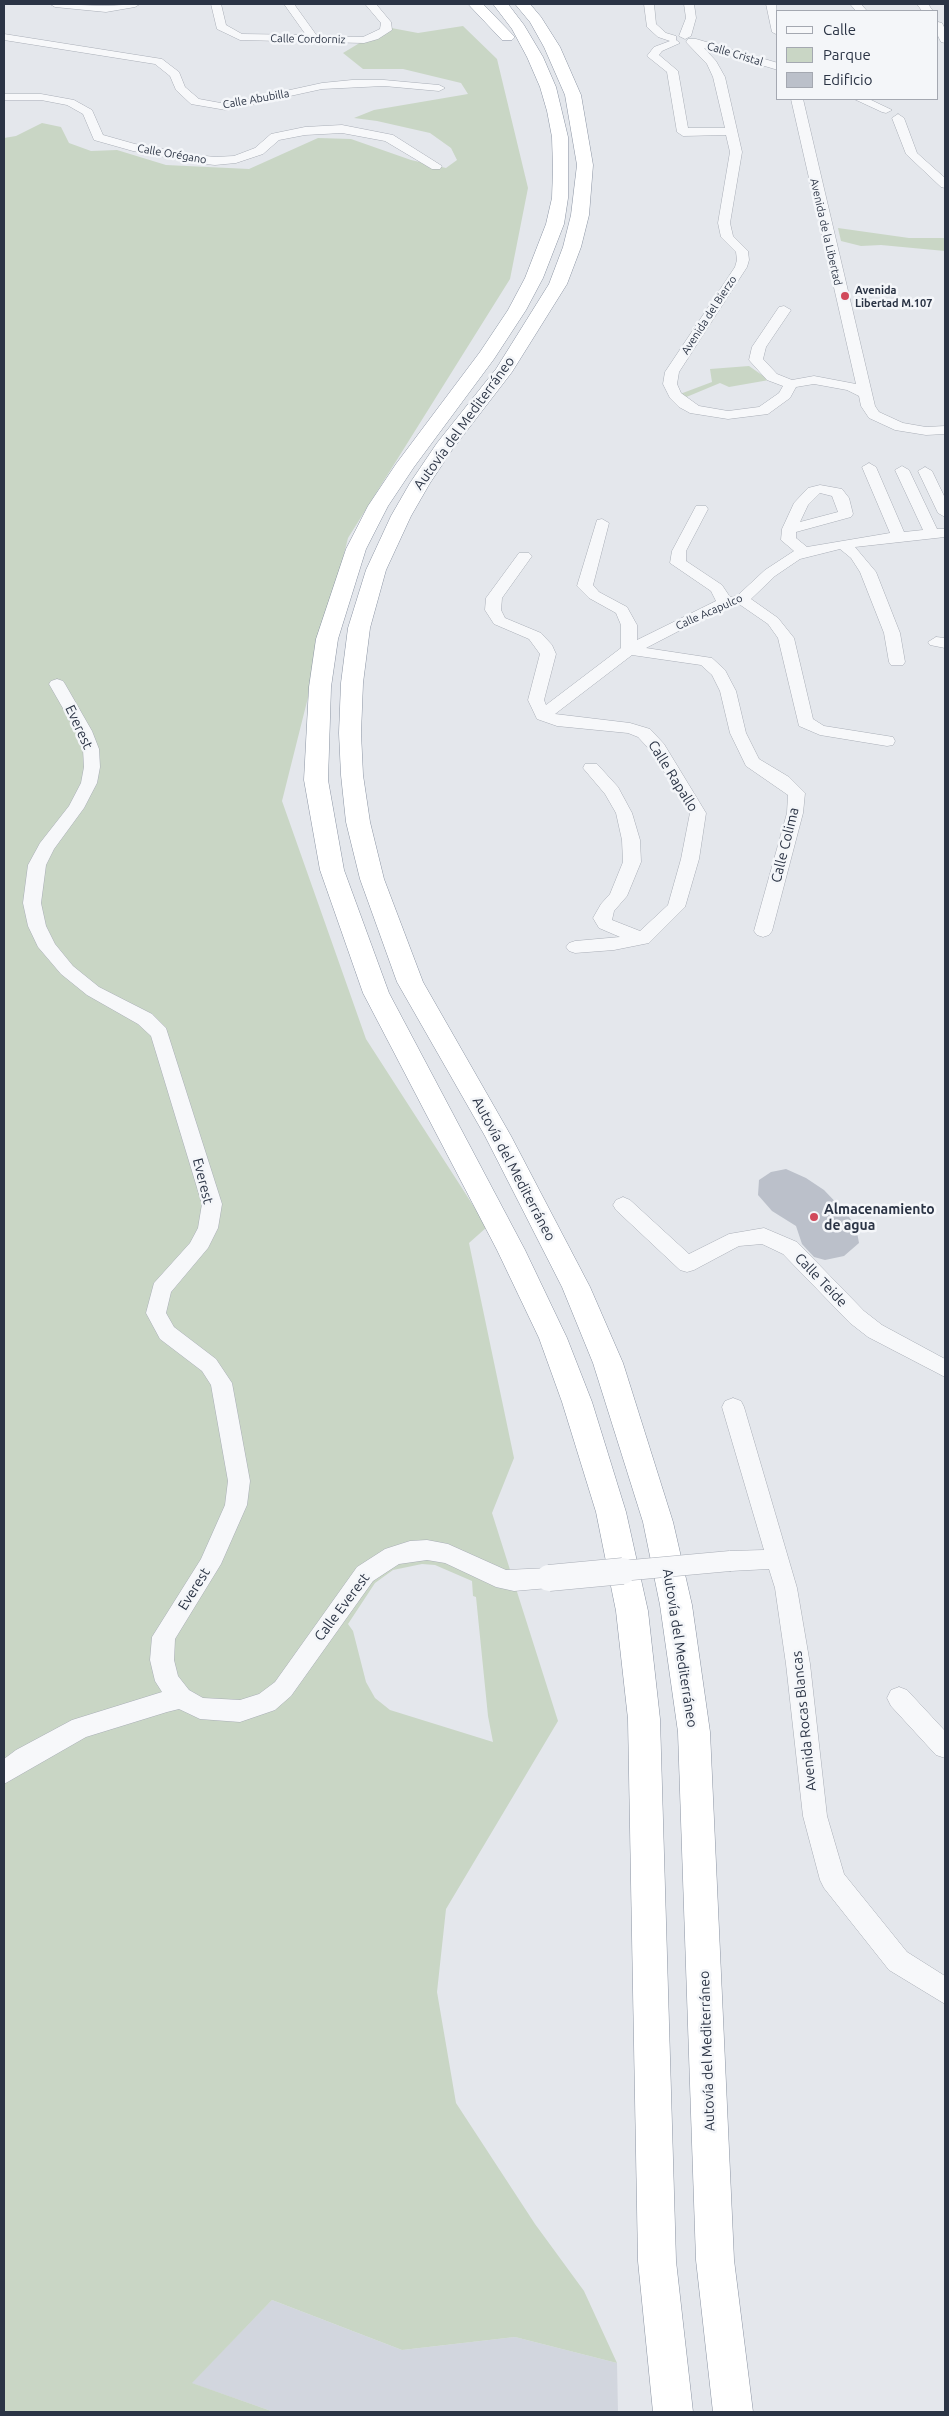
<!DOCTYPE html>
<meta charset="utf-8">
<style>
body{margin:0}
#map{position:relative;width:949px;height:2416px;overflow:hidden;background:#e4e7ec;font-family:Ubuntu,sans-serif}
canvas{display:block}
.frame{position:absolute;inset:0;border:5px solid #2b3445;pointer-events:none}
.legend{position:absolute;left:776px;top:10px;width:162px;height:90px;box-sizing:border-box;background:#f4f6f9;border:1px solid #a4a8b1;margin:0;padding:6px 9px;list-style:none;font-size:15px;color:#2b3445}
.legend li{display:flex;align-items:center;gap:10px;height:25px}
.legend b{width:25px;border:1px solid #a4a8b1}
</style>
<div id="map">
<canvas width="949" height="2416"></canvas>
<div class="frame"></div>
<ul class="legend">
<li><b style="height:6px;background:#f7f8fa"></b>Calle</li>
<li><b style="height:14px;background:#c9d6c5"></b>Parque</li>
<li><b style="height:14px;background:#bbc0ca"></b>Edificio</li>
</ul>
</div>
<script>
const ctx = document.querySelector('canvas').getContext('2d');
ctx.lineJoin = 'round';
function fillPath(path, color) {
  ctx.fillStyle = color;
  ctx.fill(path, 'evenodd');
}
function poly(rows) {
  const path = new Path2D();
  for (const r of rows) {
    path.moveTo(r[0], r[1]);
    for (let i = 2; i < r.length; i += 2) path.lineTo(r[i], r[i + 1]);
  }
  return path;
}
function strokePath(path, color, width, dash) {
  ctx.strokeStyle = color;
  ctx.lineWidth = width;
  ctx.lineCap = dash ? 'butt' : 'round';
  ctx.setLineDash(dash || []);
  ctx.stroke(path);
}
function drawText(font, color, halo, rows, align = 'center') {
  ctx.font = font + ' Ubuntu,sans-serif';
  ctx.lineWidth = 5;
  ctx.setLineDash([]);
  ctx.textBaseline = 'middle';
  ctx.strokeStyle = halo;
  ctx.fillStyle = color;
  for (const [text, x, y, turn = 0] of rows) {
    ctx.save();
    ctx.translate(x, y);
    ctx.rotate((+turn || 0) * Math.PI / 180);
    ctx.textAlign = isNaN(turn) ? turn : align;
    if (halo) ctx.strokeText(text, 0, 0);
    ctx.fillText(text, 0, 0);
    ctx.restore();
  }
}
fillPath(poly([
 [272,2300,402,2350,515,2337,617,2363,618,2412,274,2412,191,2383]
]), '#d2d6de');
fillPath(poly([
 [463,26,497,59,528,188,510,279,348,538,282,801,366,1039,487,1227,469,1243,514,1458,492,1513,558,1721,446,1909,437,1992,456,2103,535,2224,584,2291,617,2363,515,2337,402,2350,272,2300,192,2383,274,2412,4,2412,4,138,16,136,42,123,61,127,69,143,91,151,117,150,166,165,249,169,318,138,351,139,411,160,446,168,457,160,451,148,430,133,377,121,354,118,374,110,468,94,461,83,403,69,363,69,343,53,386,27,418,33],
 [422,1564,435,1565,472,1581,473,1596,476,1597,488,1716,493,1742,390,1710,375,1698,366,1682,353,1631,348,1624,375,1583,393,1570],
 [838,228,909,238,945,238,945,251,881,245,861,246,841,241],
 [749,366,769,380,729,387,720,383,684,398,680,394,712,382,710,369]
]), '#c9d6c5');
fillPath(poly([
 [786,1169,806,1178,824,1190,847,1214,856,1227,859,1243,844,1256,825,1260,814,1257,802,1244,796,1226,772,1211,758,1195,759,1180,771,1172]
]), '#bbc0ca');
const minor = poly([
 [50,4,106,6,140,4,135,7,106,12,55,7,50,4],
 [211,4,221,4,226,25,242,34,306,35,284,4,294,4,317,36,363,37,380,29,381,23,365,4,376,4,391,22,392,30,378,39,364,43,240,40,217,29,211,4],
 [644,4,654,4,656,24,666,33,676,36,676,40,680,43,662,51,659,55,678,71,688,128,725,128,713,77,707,64,686,42,688,39,696,39,778,63,778,70,704,48,716,61,725,77,742,152,730,223,733,236,748,251,749,260,747,267,679,372,677,384,681,393,699,406,728,411,759,407,779,393,783,386,767,380,749,360,752,347,779,307,784,306,791,310,766,347,763,359,777,374,792,380,814,376,856,384,791,99,803,99,875,406,879,412,903,423,926,427,945,426,945,434,926,435,895,430,869,418,861,406,859,396,847,390,814,384,796,387,790,398,768,414,728,419,690,413,679,407,670,398,663,384,665,372,735,267,737,260,736,252,721,237,718,223,730,152,726,135,683,136,677,132,667,72,647,56,654,47,670,41,658,37,647,27,644,4],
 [684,4,694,4,696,18,691,36,685,39,679,36,686,18,684,4],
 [766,4,776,4,778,35,772,32,766,4],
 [850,4,861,4,867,11,856,11,850,4],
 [917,4,928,4,933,11,922,11,917,4],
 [938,22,942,23,945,29,945,43,941,42,938,36,938,22],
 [4,34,162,59,179,72,185,87,199,99,226,104,322,83,352,80,384,80,439,85,445,88,439,91,384,86,322,89,226,110,191,104,176,90,170,76,155,64,4,40,4,34],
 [4,94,41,94,74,100,92,110,103,135,135,144,196,155,215,157,234,156,255,148,271,134,305,127,342,125,393,135,442,166,440,169,432,169,385,141,342,133,305,135,279,140,263,154,236,163,215,165,196,163,133,151,94,140,83,114,67,105,41,100,4,100,4,94],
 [854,99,869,99,892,110,886,113,882,112,854,99],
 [898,114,904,118,917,153,945,178,945,188,941,187,906,154,892,118,898,114],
 [869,463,876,467,904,532,923,530,895,470,902,466,909,470,937,529,945,529,945,537,855,547,876,572,900,633,905,662,903,665,891,665,889,662,884,633,860,572,851,558,840,549,800,559,775,576,751,599,778,618,794,638,813,719,824,726,887,736,893,737,895,741,893,745,887,746,820,735,799,726,778,638,768,624,739,604,723,608,646,648,712,658,725,670,736,691,746,733,759,759,789,777,805,793,803,813,772,931,769,935,763,937,757,935,754,931,787,813,788,795,746,766,730,733,720,691,712,675,701,665,632,655,555,714,630,723,650,729,664,744,706,813,699,859,685,907,649,943,614,950,575,953,569,951,566,947,569,943,575,941,620,937,599,928,593,918,601,904,610,894,623,862,622,840,616,813,605,794,583,768,585,764,597,764,618,787,632,813,640,840,641,862,627,896,614,911,612,920,640,931,668,905,681,859,690,813,651,751,638,737,628,733,557,726,537,719,528,700,540,654,529,639,494,624,485,610,486,598,519,553,529,553,532,556,502,598,501,610,505,618,541,633,552,645,556,654,544,700,546,705,621,648,621,625,616,613,589,598,577,586,597,520,602,519,609,523,593,585,599,592,627,607,637,625,637,640,716,601,711,591,670,563,672,551,696,506,706,506,708,509,686,551,686,561,722,585,730,597,737,596,765,570,794,551,781,540,782,529,794,503,808,488,820,485,842,489,849,498,853,514,851,517,796,532,796,538,807,547,890,533,862,467,869,463],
 [820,493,832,496,838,512,800,522,808,505,820,493],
 [925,467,932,471,945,498,945,517,938,513,918,471,925,467],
 [936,637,945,638,945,648,930,645,928,642,936,637],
 [57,679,63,681,65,684,92,731,99,749,100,767,97,783,84,808,54,849,46,865,41,903,46,926,55,944,73,966,99,987,152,1014,166,1028,222,1204,218,1228,208,1248,171,1292,166,1313,174,1327,216,1359,232,1383,250,1481,247,1505,221,1564,175,1639,174,1660,178,1676,189,1690,203,1698,240,1700,259,1694,275,1682,357,1567,385,1549,410,1541,427,1540,448,1544,506,1570,549,1568,557,1571,560,1578,557,1585,549,1588,514,1591,496,1587,445,1563,427,1560,399,1564,373,1581,291,1696,275,1710,240,1722,200,1719,179,1709,167,1712,86,1737,4,1784,4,1759,16,1750,72,1720,162,1692,155,1681,150,1660,152,1637,201,1559,225,1505,228,1481,211,1385,202,1371,160,1339,146,1313,154,1283,190,1243,198,1228,202,1204,151,1036,138,1024,87,995,61,974,38,947,28,926,23,903,28,865,40,843,69,806,81,783,84,767,83,749,76,731,49,684,51,681,57,679],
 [623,1197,630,1200,689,1254,729,1234,764,1228,797,1242,864,1311,882,1325,945,1359,945,1377,868,1337,850,1323,783,1254,762,1244,739,1246,694,1270,687,1272,680,1270,616,1210,613,1205,616,1200,623,1197],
 [733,1398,741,1401,744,1407,797,1588,810,1664,827,1816,844,1874,907,1952,945,1976,945,2004,889,1970,824,1888,820,1880,803,1816,786,1664,775,1588,769,1569,730,1571,722,1568,719,1561,722,1554,730,1551,764,1550,722,1407,725,1401,733,1398],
 [899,1687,907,1690,945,1731,945,1758,936,1755,891,1706,887,1698,891,1690,899,1687]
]);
const highway = poly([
 [468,4,483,4,512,34,515,37,512,40,502,40,468,4],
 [493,4,508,4,524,25,543,57,556,87,568,137,568,198,564,224,543,278,526,310,494,359,414,467,388,506,366,549,338,639,331,687,328,780,344,870,389,993,525,1250,567,1338,592,1402,626,1512,648,1611,660,1719,676,2261,693,2412,653,2412,638,2261,628,1719,616,1611,596,1512,562,1402,539,1338,497,1250,363,993,320,870,304,780,309,687,316,639,346,549,368,506,396,464,480,352,508,310,525,278,546,224,552,198,553,169,552,137,547,111,540,87,527,57,512,29,493,4],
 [515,4,530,4,541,17,560,47,581,95,593,165,589,215,581,247,567,284,512,372,452,450,430,483,411,516,386,570,370,628,363,683,361,733,363,775,370,822,384,879,423,982,511,1136,590,1287,623,1363,673,1522,692,1605,710,1732,734,2260,753,2412,713,2412,696,2260,678,1732,660,1605,643,1522,593,1363,562,1287,485,1136,397,982,360,879,346,822,341,775,339,733,341,683,348,628,366,570,391,516,410,483,437,443,496,369,549,284,563,247,571,215,577,165,565,95,544,47,530,22,515,4]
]);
strokePath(minor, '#a9aeb7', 1);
strokePath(highway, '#8b94a3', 1);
fillPath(minor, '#f7f8fa');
fillPath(highway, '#fff');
const minorBridgeFar1 = poly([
 [610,1572,730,1561]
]);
const minorBridge = poly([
 [549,1578,623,1571]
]);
strokePath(minorBridgeFar1, '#a9aeb7', 21, []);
strokePath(minorBridge, '#a9aeb7', 27, []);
strokePath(minorBridgeFar1, '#f7f8fa', 20);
strokePath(minorBridge, '#f7f8fa', 26);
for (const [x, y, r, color] of [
 [845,296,5,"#d1495b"],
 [814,1217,5,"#d1495b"]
]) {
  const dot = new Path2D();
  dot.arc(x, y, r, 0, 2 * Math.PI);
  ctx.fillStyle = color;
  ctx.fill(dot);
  strokePath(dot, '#f4f6f9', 2);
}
drawText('11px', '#2b3445', '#f4f6f9', [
 ["Calle Cordorniz",308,39,1],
 ["Calle Cristal",735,54,17],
 ["Calle Abubilla",256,99,-10],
 ["Calle Orégano",172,154,10],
 ["Avenida de la Libertad",826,232,77],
 ["Avenida del Bierzo",709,315,-57],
 ["Calle Acapulco",709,612,-24]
]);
drawText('bold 11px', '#2b3445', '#f4f6f9', [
 ["Avenida",855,290],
 ["Libertad M.107",855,303]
], 'left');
drawText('14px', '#2b3445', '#f4f6f9', [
 ["Autovía del Mediterráneo",464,423,-54],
 ["Everest",79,727,65],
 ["Calle Rapallo",673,776,58],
 ["Calle Colima",785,845,-76],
 ["Autovía del Mediterráneo",514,1169,62],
 ["Everest",203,1181,76],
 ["Calle Teide",821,1280,46],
 ["Everest",194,1589,-58],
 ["Calle Everest",342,1607,-53],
 ["Autovía del Mediterráneo",680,1648,81],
 ["Avenida Rocas Blancas",804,1721,-96],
 ["Autovía del Mediterráneo",707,2051,-92]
]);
drawText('bold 14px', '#2b3445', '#f4f6f9', [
 ["Almacenamiento",824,1209],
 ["de agua",824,1225]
], 'left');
</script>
